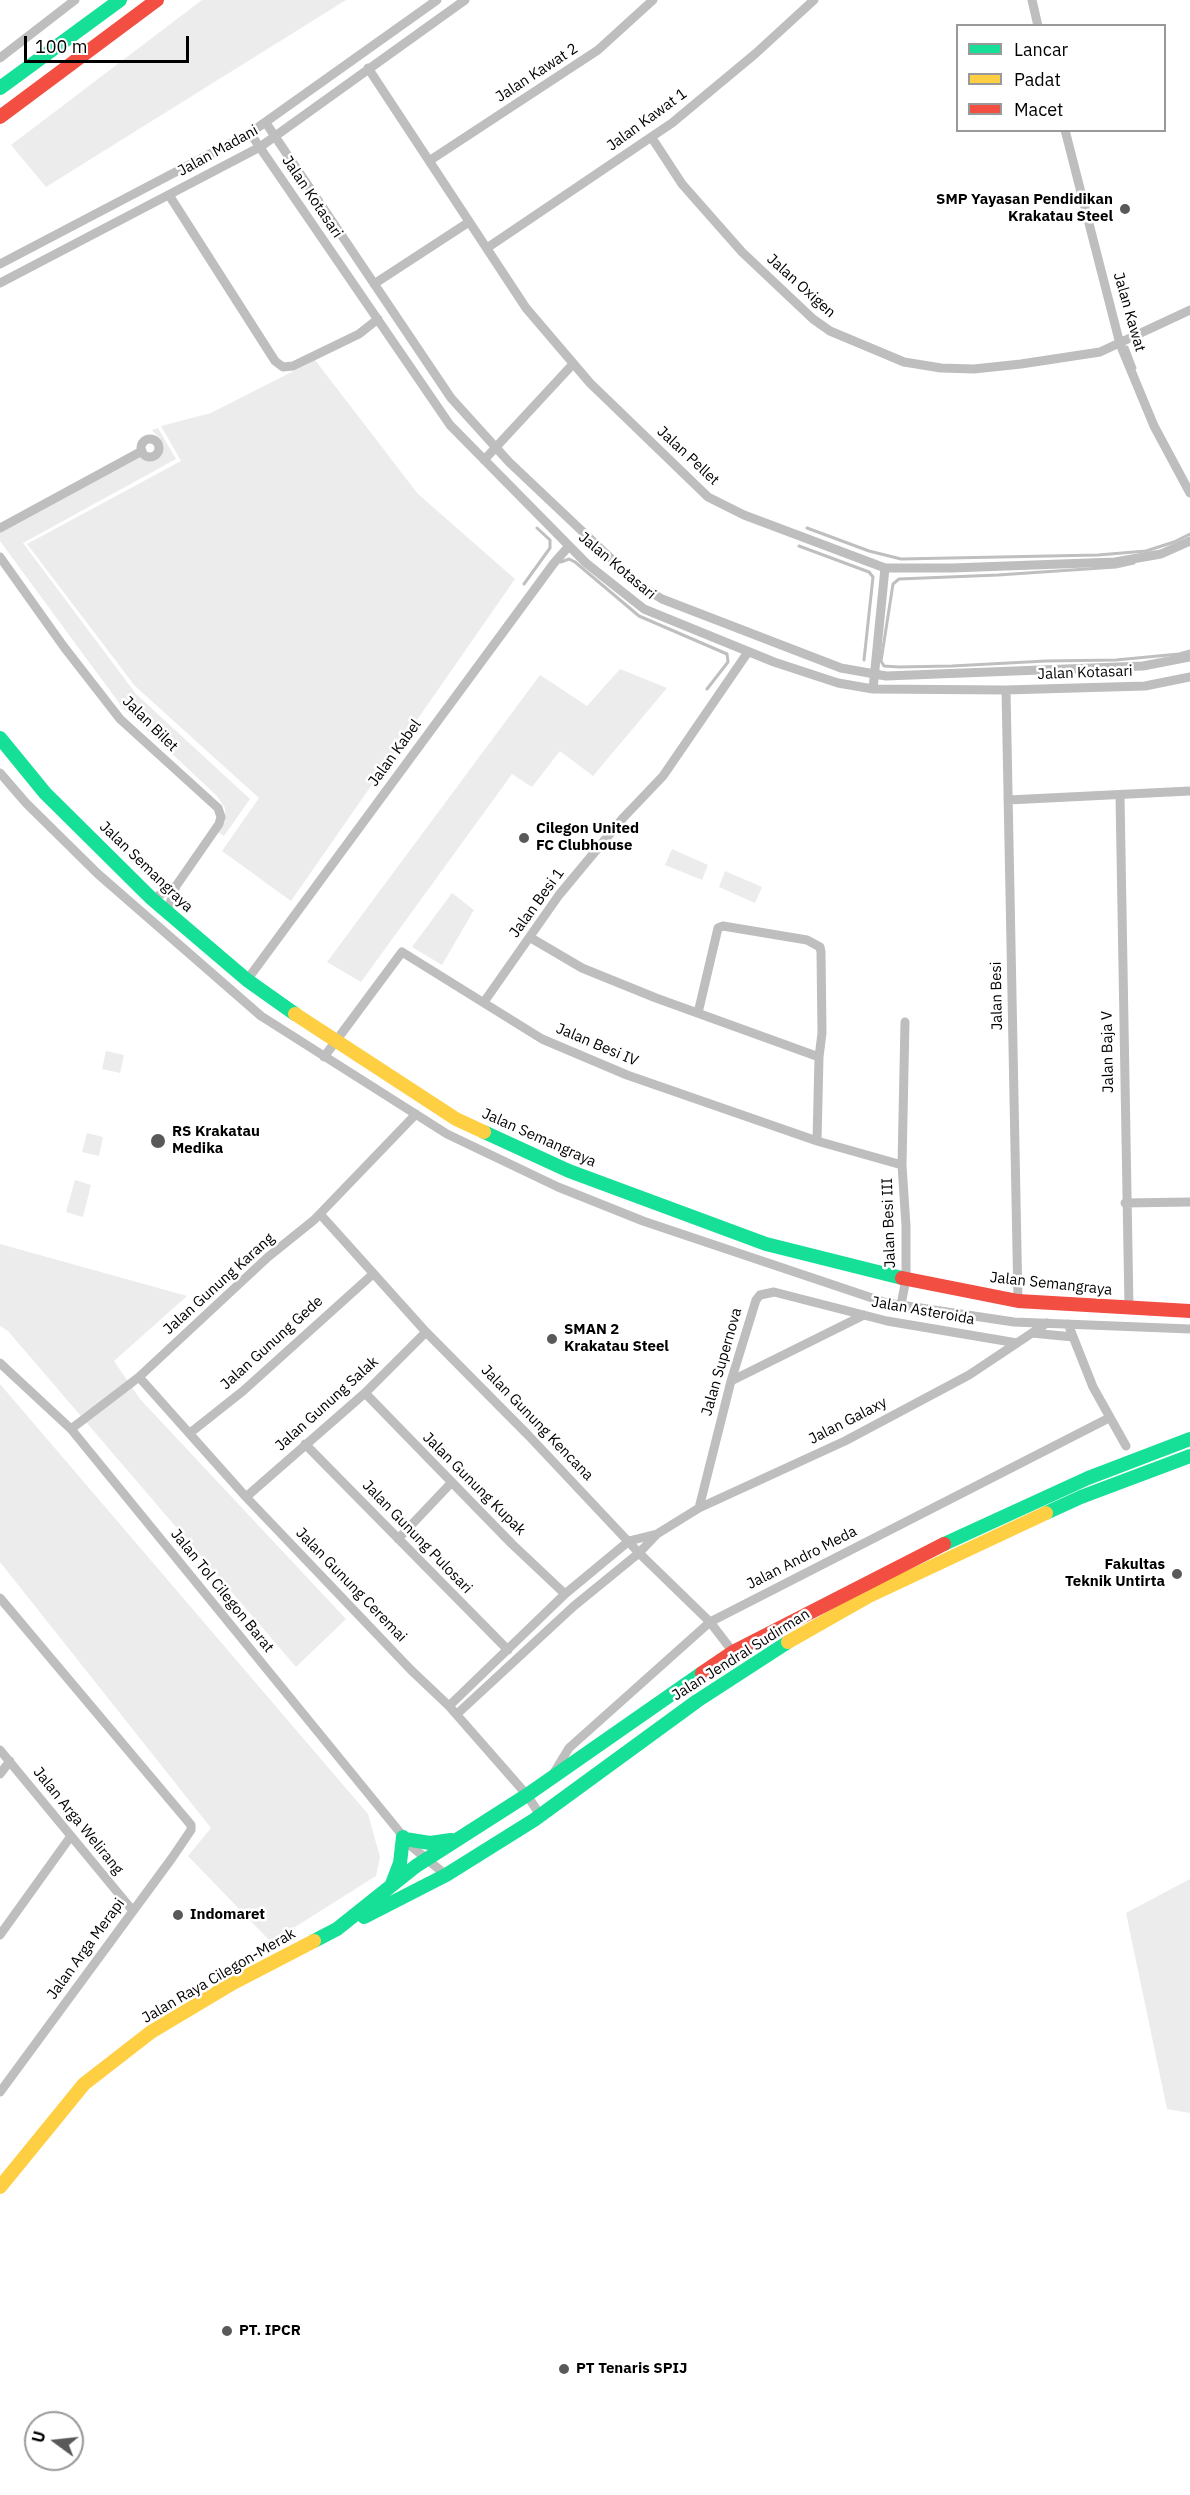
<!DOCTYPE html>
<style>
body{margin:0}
#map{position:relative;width:1190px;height:2495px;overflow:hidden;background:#fff;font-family:"IBM Plex Sans",sans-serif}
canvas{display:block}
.legend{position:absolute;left:956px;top:24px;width:210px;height:108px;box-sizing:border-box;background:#fff;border:2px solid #999;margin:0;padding:8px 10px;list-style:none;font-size:18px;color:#000}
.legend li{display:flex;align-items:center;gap:12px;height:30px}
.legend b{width:30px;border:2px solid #999}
.north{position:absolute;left:24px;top:2411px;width:60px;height:60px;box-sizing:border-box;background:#fff;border:2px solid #999;border-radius:50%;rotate:285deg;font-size:16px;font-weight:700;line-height:24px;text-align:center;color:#000}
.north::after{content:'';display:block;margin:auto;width:21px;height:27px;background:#595959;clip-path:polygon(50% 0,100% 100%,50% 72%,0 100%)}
.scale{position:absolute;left:24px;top:36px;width:165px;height:27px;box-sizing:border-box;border:3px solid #000;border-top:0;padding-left:8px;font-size:18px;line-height:21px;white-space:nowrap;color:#000;-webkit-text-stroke:4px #fff;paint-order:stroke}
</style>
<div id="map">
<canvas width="1190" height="2495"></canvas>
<ul class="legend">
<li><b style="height:8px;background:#16e098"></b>Lancar</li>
<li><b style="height:8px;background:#ffcf43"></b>Padat</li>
<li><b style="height:8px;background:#f24e42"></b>Macet</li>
</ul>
<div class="north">U</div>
<div class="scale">100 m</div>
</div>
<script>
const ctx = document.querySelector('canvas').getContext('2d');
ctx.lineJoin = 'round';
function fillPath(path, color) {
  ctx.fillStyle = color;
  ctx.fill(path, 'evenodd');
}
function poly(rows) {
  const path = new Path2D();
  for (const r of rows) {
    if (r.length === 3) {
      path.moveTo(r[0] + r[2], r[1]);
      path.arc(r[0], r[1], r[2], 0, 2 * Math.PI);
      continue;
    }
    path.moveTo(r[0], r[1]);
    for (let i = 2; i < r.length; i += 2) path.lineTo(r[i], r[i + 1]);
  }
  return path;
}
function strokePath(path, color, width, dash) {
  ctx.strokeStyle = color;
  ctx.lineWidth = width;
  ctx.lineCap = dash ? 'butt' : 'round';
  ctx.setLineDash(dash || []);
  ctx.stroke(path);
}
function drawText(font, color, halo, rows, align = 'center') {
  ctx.font = font + ' "IBM Plex Sans",sans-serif';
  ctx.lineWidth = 5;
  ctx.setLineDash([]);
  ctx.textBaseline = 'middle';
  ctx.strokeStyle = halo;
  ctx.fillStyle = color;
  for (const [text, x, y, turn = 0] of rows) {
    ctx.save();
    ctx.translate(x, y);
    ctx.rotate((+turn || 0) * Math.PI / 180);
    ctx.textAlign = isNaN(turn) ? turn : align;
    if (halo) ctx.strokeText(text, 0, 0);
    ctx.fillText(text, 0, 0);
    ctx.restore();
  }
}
fillPath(poly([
 [202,0,346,0,46,187,11,145],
 [315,360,418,494,515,579,291,901,222,851,259,798,135,686,27,544,181,461,161,426,211,413],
 [158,428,176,459,23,543,136,694,250,799,224,836,218,832,225,822,225,808,217,796,122,707,0,541,0,532,144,453,148,455,158,450,160,439,152,430],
 [620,669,667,688,593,776,560,751,532,787,512,774,361,982,327,962,540,675,587,706],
 [672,849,708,865,702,880,665,865],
 [725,871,762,887,755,903,719,887],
 [452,893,474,910,442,965,412,947],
 [106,1051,124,1055,120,1073,102,1069],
 [87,1133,103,1137,99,1156,82,1152],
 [75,1180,91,1185,83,1217,66,1212],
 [0,1244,187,1296,114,1361,140,1399,346,1619,296,1667,8,1331,0,1326],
 [0,1384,368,1814,380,1857,376,1876,271,1942,188,1856,211,1828,0,1562],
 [1190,1879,1190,2113,1167,2109,1126,1913]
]), '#ececec');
strokePath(poly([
 [1127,347,1135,368],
 [807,528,869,551,901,559,1098,555,1146,551,1174,542,1190,534],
 [799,546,869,572,873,577,864,660],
 [561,562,569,559,575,562,639,616,727,654,728,662,707,689],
 [1134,563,1116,567,998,575,899,579,893,584,881,661,884,666,899,667,952,666,1046,661,1116,660,1179,654,1190,651],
 [524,584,550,548,550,540,537,528]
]), '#bfbfbf', 3);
strokePath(poly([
 [1032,0,1038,26],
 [0,58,75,0],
 [368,68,526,308,590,383,708,497,744,515,885,568,952,568,1115,562,1161,554,1190,541],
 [266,123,451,398,509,462,639,585,662,599,841,668,886,676,1143,666,1190,657],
 [1065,130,1120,344,1154,426,1190,493],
 [250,133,450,425,586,563,644,609,774,662,838,683,873,689,1006,690,1145,686,1190,677],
 [652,138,682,184,742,252,813,319,830,331,904,362,941,368,974,369,1021,364,1100,352,1190,310],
 [429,161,598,50,653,0],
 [169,195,275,361,283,367,293,366,359,334,378,319],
 [487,248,672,123,755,54,814,0],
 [0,264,250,133,437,0],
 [0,283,260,147,465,0],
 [374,284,469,222],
 [150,448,9],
 [484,460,573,364],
 [0,528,142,451],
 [0,557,64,647,120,719,218,808,221,817,219,824,176,886,167,912],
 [873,689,885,568],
 [1006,690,1018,1301],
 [0,773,26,803,98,874,261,1016,447,1134,558,1187,643,1221,887,1303,1014,1322,1190,1329],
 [1120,796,1129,1308],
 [1008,800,1190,791],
 [152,899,176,886],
 [531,938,582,968,656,998,819,1057,817,1141],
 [247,980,554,563,569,546],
 [484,1002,559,895,623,818,663,776,748,652],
 [698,1013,718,928,723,926,807,940,820,947,821,952,822,1033,819,1057],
 [324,1057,402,952,542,1039,627,1075,817,1141,902,1165],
 [1125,1203,1190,1202],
 [320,1214,426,1332,529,1436,639,1553,710,1622,733,1652],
 [901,1305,906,1279,906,1226,902,1165,905,1022],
 [1068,1324,1093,1387,1126,1446],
 [1032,1333,1073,1337],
 [0,1363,71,1429,411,1846,446,1875],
 [139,1377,246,1497,411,1670,449,1706,527,1795,540,1815],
 [731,1381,864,1315],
 [365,1393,512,1544,565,1594],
 [71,1429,139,1377,268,1257,314,1220,416,1114],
 [190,1433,243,1391,373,1274],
 [305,1444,508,1650],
 [246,1497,365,1393,426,1332],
 [699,1508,731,1381,756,1300,760,1295,774,1292,887,1321,1017,1343],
 [398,1539,452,1482],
 [0,1598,191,1825,191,1830,172,1858,0,2092],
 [449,1706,565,1594,629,1541,657,1534,699,1508,845,1441,969,1375,1047,1323],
 [457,1714,574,1606,639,1553,657,1534],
 [0,1750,133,1911],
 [555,1771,569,1748,710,1622,1109,1418],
 [0,1774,10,1761],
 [0,1935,71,1836]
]), '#bebebe', 9);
strokePath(poly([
 [0,88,120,0],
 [0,738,45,793,152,899,247,980,295,1014],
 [484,1132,569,1171,766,1244,902,1278],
 [1046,1513,1081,1497,1190,1456],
 [944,1544,1088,1478,1190,1439],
 [405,1839,430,1843,451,1840],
 [392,1884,400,1863,403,1837],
 [364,1917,446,1875,534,1820,697,1701,788,1642],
 [314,1941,337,1929,416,1866,527,1795,702,1673]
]), '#16e098', 14);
strokePath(poly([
 [295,1014,456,1119,484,1132],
 [788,1642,869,1596,1046,1513],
 [0,2187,84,2084,151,2032,233,1983,314,1941]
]), '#ffcf43', 14);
strokePath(poly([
 [0,117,157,0],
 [902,1278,1018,1301,1190,1311],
 [702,1673,733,1652,944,1544]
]), '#f24e42', 14);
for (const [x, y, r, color] of [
 [1125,209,6,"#595959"],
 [524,838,6,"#595959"],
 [158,1141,8,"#595959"],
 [552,1339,6,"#595959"],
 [1177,1574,6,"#595959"],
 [178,1915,6,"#595959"],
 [227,2331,6,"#595959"],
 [564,2369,6,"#595959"]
]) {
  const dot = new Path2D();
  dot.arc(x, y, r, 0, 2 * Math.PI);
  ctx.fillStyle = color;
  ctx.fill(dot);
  strokePath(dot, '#fff', 2);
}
drawText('15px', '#000', '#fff', [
 ["Jalan Kawat 2",537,73,-33],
 ["Jalan Kawat 1",647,120,-36],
 ["Jalan Madani",218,151,-29],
 ["Jalan Kotasari",312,197,56],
 ["Jalan Oxigen",801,286,42],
 ["Jalan Kawat",1129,312,74],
 ["Jalan Pellet",688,456,43],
 ["Jalan Kotasari",617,566,40],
 ["Jalan Kotasari",1085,673,-2],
 ["Jalan Bilet",150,724,45],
 ["Jalan Kabel",395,753,-54],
 ["Jalan Semangraya",146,867,44],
 ["Jalan Besi 1",537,903,-54],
 ["Jalan Besi",997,996,-91],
 ["Jalan Besi IV",597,1045,23],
 ["Jalan Baja V",1108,1052,-91],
 ["Jalan Semangraya",539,1138,24],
 ["Jalan Besi III",889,1223,-92],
 ["Jalan Gunung Karang",219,1284,-42],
 ["Jalan Semangraya",1051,1284,6],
 ["Jalan Asteroida",923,1311,10],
 ["Jalan Gunung Gede",272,1343,-42],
 ["Jalan Supernova",722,1362,-74],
 ["Jalan Gunung Salak",327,1404,-42],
 ["Jalan Galaxy",848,1421,-27],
 ["Jalan Gunung Kencana",537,1423,46],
 ["Jalan Gunung Kupak",474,1484,45],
 ["Jalan Gunung Pulosari",417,1537,46],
 ["Jalan Andro Meda",802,1558,-27],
 ["Jalan Gunung Ceremai",351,1585,46],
 ["Jalan Tol Cilegon Barat",222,1591,51],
 ["Jalan Jendral Sudirman",741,1655,-32],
 ["Jalan Arga Welirang",78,1821,51],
 ["Jalan Arga Merapi",86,1949,-54],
 ["Jalan Raya Cilegon-Merak",219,1976,-30]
]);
drawText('bold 15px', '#000', '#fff', [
 ["SMP Yayasan Pendidikan",1113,200,"right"],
 ["Krakatau Steel",1113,217,"right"],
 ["Cilegon United",536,829],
 ["FC Clubhouse",536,846],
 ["RS Krakatau",172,1132],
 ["Medika",172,1149],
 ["SMAN 2",564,1330],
 ["Krakatau Steel",564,1347],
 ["Fakultas",1165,1565,"right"],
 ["Teknik Untirta",1165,1582,"right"],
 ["Indomaret",190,1915],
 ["PT. IPCR",239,2331],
 ["PT Tenaris SPIJ",576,2369]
], 'left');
</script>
